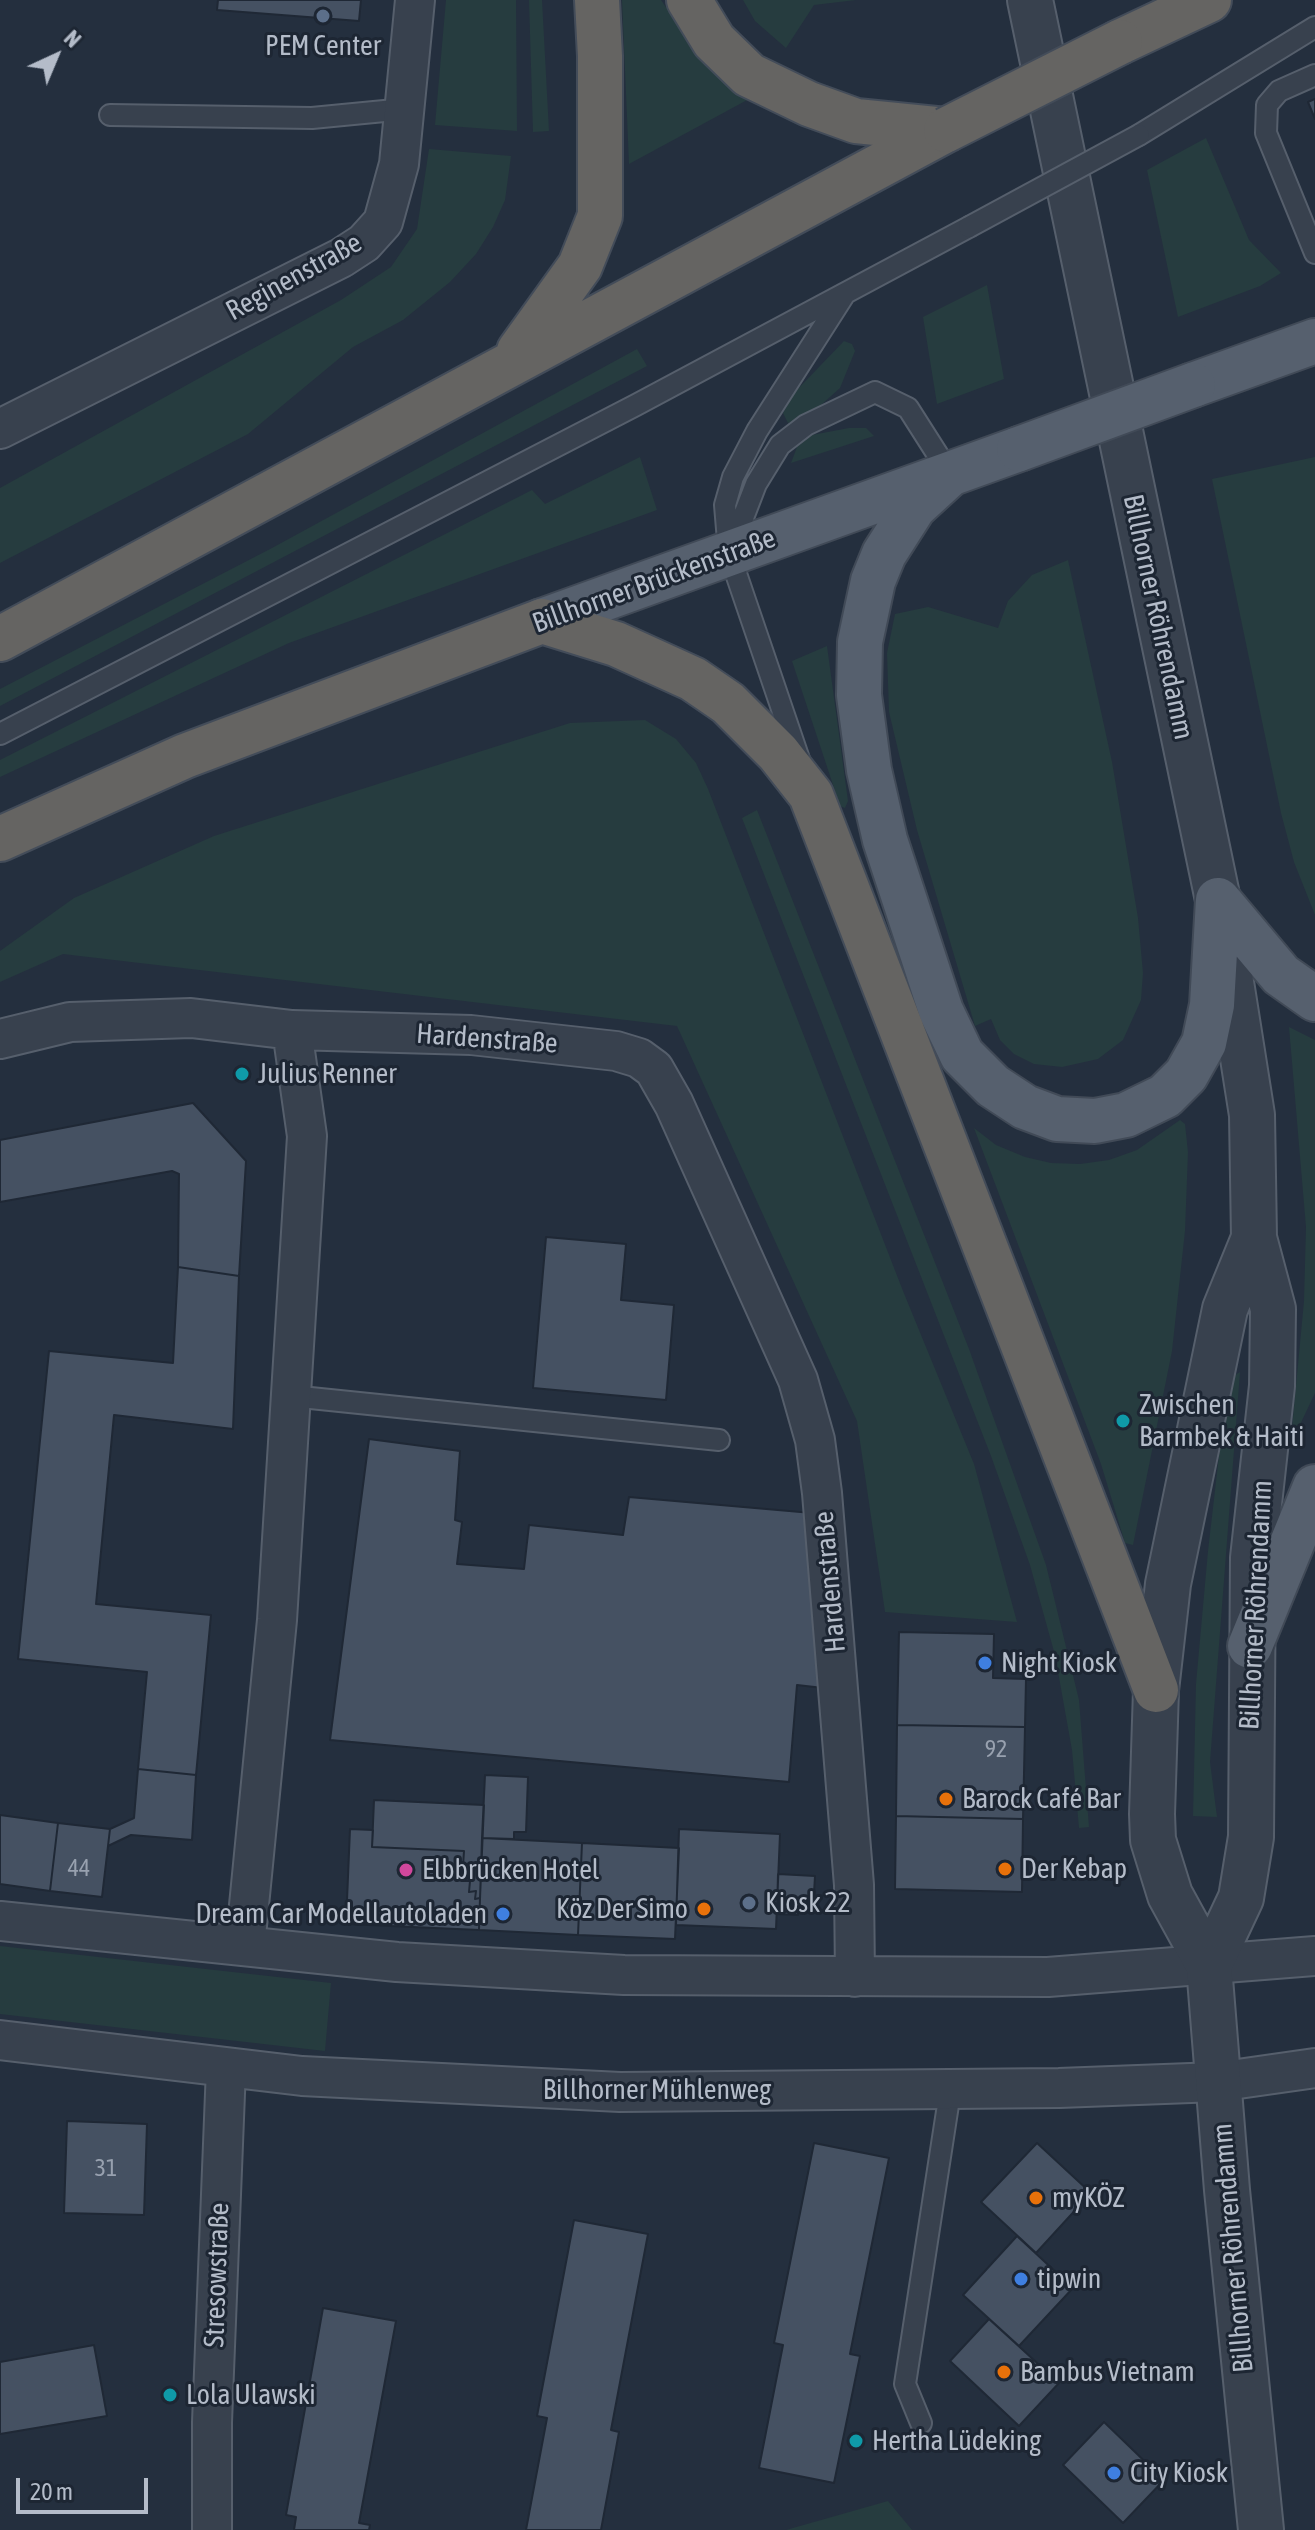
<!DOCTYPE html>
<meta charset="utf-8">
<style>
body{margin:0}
#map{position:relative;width:1315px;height:2530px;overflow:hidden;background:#242f3e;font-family:"Asap Condensed",sans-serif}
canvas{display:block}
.north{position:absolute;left:16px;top:16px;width:80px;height:80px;-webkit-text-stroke:6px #1d2633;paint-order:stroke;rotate:44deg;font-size:22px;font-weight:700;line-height:32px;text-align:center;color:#b4bcc9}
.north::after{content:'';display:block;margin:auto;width:28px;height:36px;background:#b4bcc9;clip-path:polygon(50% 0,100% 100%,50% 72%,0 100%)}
.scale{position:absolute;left:16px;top:2478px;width:132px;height:36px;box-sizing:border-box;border:4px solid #b4bcc9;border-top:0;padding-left:10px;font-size:24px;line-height:28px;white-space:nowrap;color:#b4bcc9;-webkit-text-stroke:6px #1d2633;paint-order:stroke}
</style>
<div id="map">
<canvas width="1315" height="2530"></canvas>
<div class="north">N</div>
<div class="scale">20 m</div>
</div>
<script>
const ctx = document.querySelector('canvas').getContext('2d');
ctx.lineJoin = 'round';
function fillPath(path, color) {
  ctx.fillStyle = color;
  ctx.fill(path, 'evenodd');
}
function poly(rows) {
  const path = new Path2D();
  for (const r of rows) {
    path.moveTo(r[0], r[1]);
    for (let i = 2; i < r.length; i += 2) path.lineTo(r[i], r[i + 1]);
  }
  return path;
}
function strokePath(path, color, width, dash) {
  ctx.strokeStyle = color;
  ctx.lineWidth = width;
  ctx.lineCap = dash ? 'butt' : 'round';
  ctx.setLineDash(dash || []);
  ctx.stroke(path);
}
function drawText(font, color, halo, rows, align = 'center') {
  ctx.font = font + ' "Asap Condensed",sans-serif';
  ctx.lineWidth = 6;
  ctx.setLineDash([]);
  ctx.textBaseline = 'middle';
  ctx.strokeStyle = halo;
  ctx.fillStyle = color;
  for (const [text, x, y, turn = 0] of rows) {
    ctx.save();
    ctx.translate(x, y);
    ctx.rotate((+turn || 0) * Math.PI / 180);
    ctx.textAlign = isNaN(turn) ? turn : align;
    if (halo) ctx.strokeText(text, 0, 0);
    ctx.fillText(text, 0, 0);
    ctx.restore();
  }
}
fillPath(poly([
 [446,0,516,0,517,131,435,125],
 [529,0,542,0,549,131,533,132],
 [622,0,661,0,700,57,749,99,629,164],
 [743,0,856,0,814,5,786,48,755,21],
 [1206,138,1249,240,1281,273,1260,286,1178,317,1147,170],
 [429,149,511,156,505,200,493,227,476,254,450,282,403,320,353,347,248,434,0,563,0,488,341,300,391,267,417,229],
 [987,285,1004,379,937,404,923,317],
 [844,341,852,344,855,351,840,388,811,414,788,423,783,413,794,393],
 [637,349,647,366,0,706,0,689,272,548],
 [849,428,866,428,874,436,791,463,797,447,812,435],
 [640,457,657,510,289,643,0,777,0,760,532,490,545,504],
 [1315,457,1315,915,1294,862,1281,813,1212,479],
 [1068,560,1112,762,1138,918,1143,973,1141,1000,1123,1040,1098,1059,1062,1067,1034,1064,1014,1054,1000,1040,991,1019,975,1026,917,830,889,712,887,653,895,614,928,607,998,628,1008,601,1032,575],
 [827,646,848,801,845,808,840,806,792,661],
 [645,720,676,739,696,763,708,789,903,1291,974,1464,1017,1622,885,1612,857,1421,677,1026,63,954,0,982,0,951,74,898,214,836,570,723],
 [757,810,969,1349,1046,1565,1079,1700,1089,1827,1079,1828,1072,1750,1055,1655,1030,1565,991,1456,742,818],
 [1289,1027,1315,1040,1315,1393,1297,1431,1292,1428,1304,1301,1306,1227],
 [1180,1120,1185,1124,1188,1152,1185,1231,1172,1351,1133,1545,1125,1543,1101,1464,974,1128,996,1145,1025,1157,1051,1163,1080,1164,1109,1160,1137,1150],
 [1240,1372,1210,1762,1217,1817,1193,1816,1196,1684,1208,1551,1223,1421,1232,1377],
 [0,1946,331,1983,325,2051,0,2014],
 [888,2501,912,2530,786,2530]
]), '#263c3f');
const building = poly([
 [218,0,361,0,359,21,217,10,218,0],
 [1315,99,1315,119,1308,102,1315,99],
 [193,1103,246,1161,239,1276,178,1267,179,1174,172,1171,0,1202,0,1140,193,1103],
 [546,1237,626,1244,621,1300,674,1305,666,1400,533,1388,546,1237],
 [178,1267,239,1276,233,1429,114,1415,96,1604,211,1615,196,1775,138,1769,147,1672,18,1659,49,1351,173,1363,178,1267],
 [369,1439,460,1451,455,1520,462,1522,457,1564,524,1569,529,1525,623,1535,629,1497,812,1513,832,1689,797,1685,789,1782,330,1740,369,1439],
 [899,1632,994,1634,993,1678,1026,1679,1025,1727,897,1725,899,1632],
 [897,1725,1025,1727,1023,1819,896,1816,897,1725],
 [138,1769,196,1775,192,1840,131,1835,108,1846,110,1829,134,1818,138,1769],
 [485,1775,528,1777,526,1832,514,1832,514,1839,482,1838,485,1775],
 [374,1800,484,1805,480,1898,475,1899,476,1891,469,1892,470,1881,462,1881,464,1851,372,1847,374,1800],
 [0,1815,58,1823,50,1891,0,1884,0,1815],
 [896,1816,1023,1819,1022,1892,895,1889,896,1816],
 [58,1823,110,1829,102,1897,50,1891,58,1823],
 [350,1829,373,1830,372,1847,464,1851,462,1881,470,1881,469,1892,476,1891,475,1899,480,1898,479,1930,346,1924,350,1829],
 [679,1829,780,1834,776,1929,676,1925,679,1829],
 [482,1838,582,1843,578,1935,479,1930,482,1838],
 [582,1843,679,1848,675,1939,578,1935,582,1843],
 [778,1874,815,1876,813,1911,798,1910,798,1915,777,1914,778,1874],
 [67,2121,147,2124,144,2215,64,2213,67,2121],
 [814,2143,889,2158,850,2354,860,2356,834,2483,759,2468,783,2345,774,2343,814,2143],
 [1037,2143,1091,2193,1036,2253,981,2202,1037,2143],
 [574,2220,648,2234,611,2430,619,2432,601,2530,526,2530,547,2418,537,2416,574,2220],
 [1017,2236,1073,2288,1019,2346,963,2295,1017,2236],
 [323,2308,396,2321,359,2523,370,2525,369,2530,294,2530,296,2517,286,2515,323,2308],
 [989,2319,1059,2383,1019,2426,950,2361,989,2319],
 [94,2345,107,2416,0,2434,0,2362,94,2345],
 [1104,2422,1164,2480,1123,2523,1063,2465,1104,2422]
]);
fillPath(building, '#455162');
strokePath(building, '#1f2835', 2);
const service = poly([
 [1315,75,1279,91,1267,105,1266,133,1315,253],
 [110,115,312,118,405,109],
 [1139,135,1315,27],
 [731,549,756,484,780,445,806,425,875,392,908,408,950,474],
 [0,734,636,405,969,227],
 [799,759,729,553,725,505,733,477,757,431,844,295],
 [291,1396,719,1440],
 [921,2423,905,2384,950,2092]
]);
const minor = poly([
 [0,429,341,258,364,243,383,222,399,164,415,0],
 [0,1039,70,1022,191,1018,292,1030,471,1035,616,1051,639,1058,654,1069,674,1104,798,1380,815,1440,822,1493,854,1885,855,1977],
 [0,1921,397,1962,624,1975,1048,1977,1315,1956],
 [245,1946,277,1620,307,1136,292,1030],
 [0,2040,302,2076,620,2092,1059,2088,1217,2082,1315,2068],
 [212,2530,212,2422,226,2068]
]);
const tertiary = poly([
 [1030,0,1218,900,1252,1115,1254,1238,1273,1309,1272,1386,1253,1558,1251,1837,1241,1898,1209,1966],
 [1254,1238,1225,1309,1168,1584,1156,1690,1152,1814,1153,1840,1170,1895,1209,1966,1227,2190,1261,2530]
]);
const primary = poly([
 [1193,385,1315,341],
 [950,474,914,507,884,554,873,581,860,642,859,695,869,770,885,840,941,1011,962,1055,993,1086,1025,1107,1057,1119,1095,1121,1126,1115,1165,1096,1186,1075,1204,1043,1212,1005,1218,900],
 [542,621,1019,449],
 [1218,900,1281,975,1315,999],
 [1250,1646,1315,1487]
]);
const trunk = poly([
 [689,0,714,41,749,75,809,104,856,121,946,130],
 [1120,42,1209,0],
 [519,351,580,266,600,216,600,56,597,0],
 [0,639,946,130],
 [0,839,185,756,542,621,616,644,693,679,728,703,778,753,811,795,1156,1690]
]);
strokePath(service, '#565f6c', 24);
strokePath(minor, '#565f6c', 42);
strokePath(tertiary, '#565f6c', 48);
strokePath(primary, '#414a57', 48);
strokePath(trunk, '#434c59', 48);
strokePath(service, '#38414e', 20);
strokePath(minor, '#38414e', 38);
strokePath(tertiary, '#38414e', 44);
strokePath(primary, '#56606e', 44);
strokePath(trunk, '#656462', 44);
const serviceBridge = poly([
 [969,227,1139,135]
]);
const primaryBridge = poly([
 [1019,449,1193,385]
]);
const trunkBridge = poly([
 [946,130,1120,42]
]);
strokePath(serviceBridge, '#565f6c', 24, []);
strokePath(primaryBridge, '#414a57', 48, []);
strokePath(trunkBridge, '#434c59', 48, []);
strokePath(serviceBridge, '#38414e', 20);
strokePath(primaryBridge, '#56606e', 44);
strokePath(trunkBridge, '#656462', 44);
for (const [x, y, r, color] of [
 [323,16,8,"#5c6f8a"],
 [242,1074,8,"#0f9aa8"],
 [1123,1421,8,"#0f9aa8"],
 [985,1663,8,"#3f7fe0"],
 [946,1799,8,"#e8710a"],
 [1005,1869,8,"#e8710a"],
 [406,1870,8,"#d1479c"],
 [749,1903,8,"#5c6f8a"],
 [704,1909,8,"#e8710a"],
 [503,1914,8,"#3f7fe0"],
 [1036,2198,8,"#e8710a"],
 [1021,2279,8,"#3f7fe0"],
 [1004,2372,8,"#e8710a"],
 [170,2395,8,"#0f9aa8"],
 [856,2441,8,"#0f9aa8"],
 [1114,2473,8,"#3f7fe0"]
]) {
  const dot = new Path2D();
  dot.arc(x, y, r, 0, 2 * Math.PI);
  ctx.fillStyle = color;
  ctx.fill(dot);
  strokePath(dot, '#1d2633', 3);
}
drawText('24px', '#98a1af', null, [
 ["92",996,1749],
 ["44",79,1868],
 ["31",106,2168]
]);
drawText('28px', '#b4bcc9', '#1d2633', [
 ["PEM Center",323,46,"center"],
 ["Julius Renner",258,1074],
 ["Zwischen",1139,1405],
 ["Barmbek & Haiti",1139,1437],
 ["Night Kiosk",1001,1663],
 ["Barock Café Bar",962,1799],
 ["Der Kebap",1021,1869],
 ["Elbbrücken Hotel",422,1870],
 ["Kiosk 22",765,1903],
 ["Köz Der Simo",688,1909,"right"],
 ["Dream Car Modellautoladen",487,1914,"right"],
 ["myKÖZ",1052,2198],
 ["tipwin",1037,2279],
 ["Bambus Vietnam",1020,2372],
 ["Lola Ulawski",186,2395],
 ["Hertha Lüdeking",872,2441],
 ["City Kiosk",1130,2473]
], 'left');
drawText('28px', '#b4bcc9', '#1d2633', [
 ["Reginenstraße",294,277,-29],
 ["Billhorner Brückenstraße",654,581,-20],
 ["Billhorner Röhrendamm",1158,617,78],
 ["Hardenstraße",487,1039,4],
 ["Hardenstraße",830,1582,-95],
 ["Billhorner Röhrendamm",1256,1605,-87],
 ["Billhorner Mühlenweg",657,2090],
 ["Billhorner Röhrendamm",1233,2248,-95],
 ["Stresowstraße",217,2275,-88]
]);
</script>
